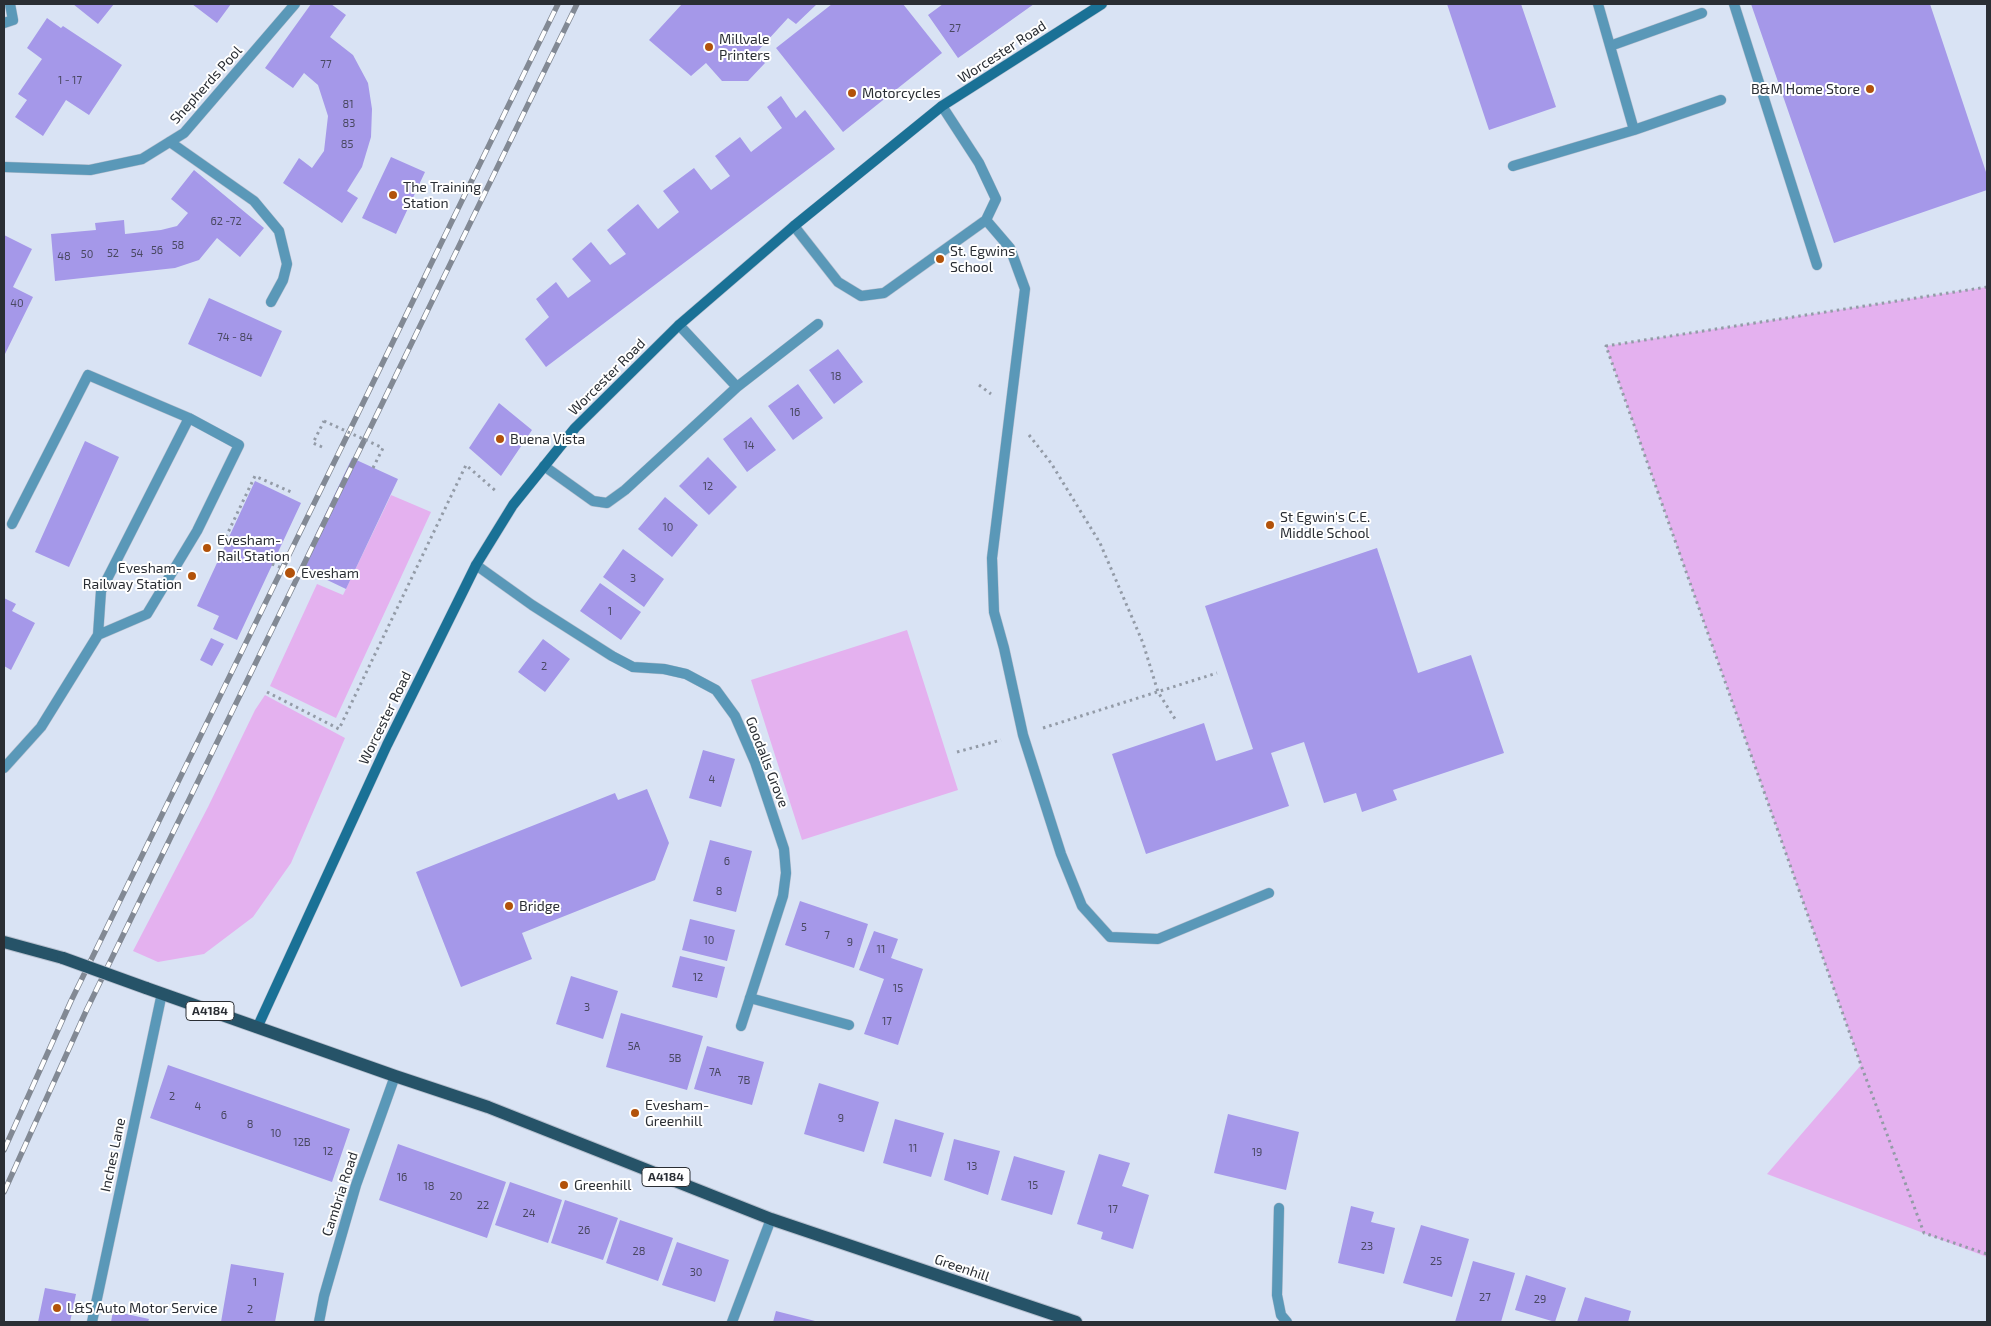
<!DOCTYPE html>
<style>
body{margin:0}
#map{position:relative;width:1991px;height:1326px;overflow:hidden;background:#d9e3f4;font-family:"Exo 2",sans-serif}
canvas{display:block}
.frame{position:absolute;inset:0;border:5px solid #2a2e34;pointer-events:none}
</style>
<div id="map">
<canvas width="1991" height="1326"></canvas>
<div class="frame"></div>
</div>
<script>
const ctx = document.querySelector('canvas').getContext('2d');
ctx.lineJoin = 'round';
function fillPath(path, color) {
  ctx.fillStyle = color;
  ctx.fill(path, 'evenodd');
}
function poly(rows) {
  const path = new Path2D();
  for (const r of rows) {
    path.moveTo(r[0], r[1]);
    for (let i = 2; i < r.length; i += 2) path.lineTo(r[i], r[i + 1]);
  }
  return path;
}
function strokePath(path, color, width, dash) {
  ctx.strokeStyle = color;
  ctx.lineWidth = width;
  ctx.lineCap = dash ? 'butt' : 'round';
  ctx.setLineDash(dash || []);
  ctx.stroke(path);
}
function drawText(font, color, halo, rows, align = 'center') {
  ctx.font = font + ' "Exo 2",sans-serif';
  ctx.lineWidth = 4;
  ctx.setLineDash([]);
  ctx.textBaseline = 'middle';
  ctx.strokeStyle = halo;
  ctx.fillStyle = color;
  for (const [text, x, y, turn = 0] of rows) {
    ctx.save();
    ctx.translate(x, y);
    ctx.rotate((+turn || 0) * Math.PI / 180);
    ctx.textAlign = isNaN(turn) ? turn : align;
    if (halo) ctx.strokeText(text, 0, 0);
    ctx.fillText(text, 0, 0);
    ctx.restore();
  }
}
fillPath(poly([
 [1987,287,1987,1257,1767,1174,1861,1065,1606,346],
 [391,495,431,512,336,718,270,686,317,584,343,595],
 [907,630,958,790,802,840,751,680],
 [265,695,345,738,291,863,253,917,204,954,158,962,133,951,208,807,255,710]
]), '#e4b1ef');
fillPath(poly([
 [73,4,114,4,98,24],
 [192,4,231,4,217,23],
 [311,4,331,4,346,15,330,37,353,55,368,83,372,109,371,137,362,167,347,191,358,198,342,223,283,183,299,158,312,168,324,151,328,116,318,85,304,73,293,88,265,68],
 [682,4,817,4,796,24,788,18,755,54,765,63,748,81,722,81,706,63,691,76,649,40],
 [832,4,903,4,942,53,843,132,776,48],
 [943,4,1034,4,958,58,928,15],
 [1447,4,1521,4,1556,107,1489,130],
 [1751,4,1930,4,1987,175,1987,190,1834,243],
 [47,18,61,28,63,26,122,65,89,115,66,100,43,136,15,117,27,100,18,94,42,59,27,48],
 [781,96,796,118,805,110,835,149,546,367,525,339,549,317,536,299,556,282,568,298,591,281,572,259,591,242,610,265,626,254,607,230,638,204,658,229,679,212,663,191,694,168,711,190,730,176,715,156,740,137,751,152,782,128,767,107],
 [391,157,425,172,396,234,362,218],
 [194,170,264,228,240,257,217,238,199,260,175,268,55,281,51,234,96,230,95,223,124,220,125,234,161,230,177,226,188,213,171,199],
 [4,235,32,249,13,287,33,297,4,356],
 [209,298,282,331,261,377,188,344],
 [838,349,863,382,834,404,809,370],
 [798,384,823,418,793,440,768,406],
 [499,403,532,430,501,476,469,448],
 [751,417,776,450,747,472,723,439],
 [85,441,119,457,69,567,35,552],
 [708,457,737,487,709,515,679,486],
 [352,458,398,479,346,589,300,567],
 [255,481,301,503,237,640,213,629,219,616,197,606],
 [665,497,698,525,672,557,638,529],
 [1377,548,1418,673,1471,655,1504,753,1393,790,1397,800,1362,812,1356,793,1324,803,1304,742,1271,753,1289,806,1146,854,1112,754,1204,723,1216,761,1253,749,1205,606],
 [623,549,664,579,644,607,603,577],
 [600,583,641,612,621,640,580,611],
 [4,598,16,604,12,611,35,623,11,670,4,666],
 [211,638,224,644,212,666,200,660],
 [543,639,570,659,545,692,518,672],
 [703,750,735,759,721,807,689,798],
 [647,789,669,843,655,880,522,933,532,959,461,987,416,872,615,793,618,800],
 [710,840,752,851,736,912,693,901],
 [800,901,868,924,854,968,785,945],
 [690,919,735,930,727,961,682,950],
 [874,931,898,939,891,958,923,969,898,1045,864,1034,884,979,859,970],
 [680,956,725,967,717,998,672,987],
 [571,976,618,991,603,1039,556,1024],
 [621,1013,703,1036,687,1090,606,1067],
 [707,1046,764,1062,752,1105,694,1089],
 [168,1065,350,1129,332,1182,150,1118],
 [819,1083,879,1102,864,1152,804,1134],
 [1228,1114,1299,1132,1286,1190,1214,1173],
 [895,1119,944,1133,931,1177,883,1163],
 [954,1139,1000,1151,988,1195,944,1180],
 [398,1144,506,1182,487,1238,379,1200],
 [1099,1154,1130,1163,1122,1186,1149,1195,1133,1249,1101,1239,1103,1232,1077,1224],
 [1014,1156,1065,1171,1052,1215,1001,1200],
 [510,1182,562,1200,548,1243,495,1225],
 [565,1200,618,1218,603,1260,551,1243],
 [1351,1206,1374,1212,1371,1222,1395,1228,1384,1274,1338,1263],
 [620,1220,673,1238,658,1281,606,1263],
 [1421,1225,1469,1239,1452,1297,1403,1283],
 [677,1242,729,1260,715,1302,662,1285],
 [1473,1261,1515,1273,1501,1322,1455,1322],
 [231,1264,284,1273,275,1322,221,1322],
 [1526,1275,1566,1288,1555,1322,1515,1310],
 [45,1288,76,1294,70,1322,38,1322],
 [1585,1297,1631,1311,1628,1322,1577,1322],
 [113,1311,149,1319,148,1322,111,1322],
 [776,1311,819,1322,773,1322]
]), '#a598e9');
const lane = poly([
 [1734,4,1817,265],
 [4,23,13,20,10,4],
 [1610,46,1702,13],
 [1634,130,1721,100],
 [170,142,254,201,279,231,287,264,283,280,271,302],
 [1513,166,1634,130,1598,4],
 [986,220,1010,248,1025,289,992,558,994,612,1004,648,1023,735,1061,854,1082,906,1110,937,1158,939,1269,893],
 [794,226,838,282,861,296,884,293,986,220,996,199,979,163,942,106],
 [679,325,737,387],
 [544,466,593,501,607,503,625,490,737,387,818,324],
 [12,524,88,375,189,418],
 [4,768,41,727,98,635,101,591,189,418,239,445,197,531,147,614,98,635],
 [750,998,849,1025],
 [1279,1208,1277,1295,1281,1315,1287,1322]
]);
const street = poly([
 [4,167,90,170,142,159,184,133,295,4],
 [476,565,532,605,612,656,633,667,664,669,686,674,716,690,735,716,755,762,784,849,786,873,783,896,741,1026],
 [92,1322,162,993],
 [319,1322,324,1296,356,1185,395,1076],
 [732,1322,771,1219]
]);
const secondary = poly([
 [257,1028,387,745,476,565,513,505,575,428,679,325,794,226,942,106,1102,4]
]);
const primary = poly([
 [4,942,63,958],
 [146,988,395,1076,488,1107,771,1219,1076,1322]
]);
strokePath(lane, '#b6bfce', 11);
strokePath(street, '#b6bfce', 11);
strokePath(secondary, '#b6bfce', 11);
strokePath(primary, '#b6bfce', 14);
strokePath(poly([
 [1987,287,1606,346,1861,1065,1924,1233,1987,1254],
 [979,385,991,394],
 [1029,435,1051,463,1100,543,1143,643,1158,692,1177,722],
 [322,447,313,443,324,421],
 [373,468,383,448],
 [223,543,255,476,291,492],
 [272,564,282,568],
 [267,692,339,729,466,465,497,492],
 [1043,728,1217,673],
 [957,752,1001,740]
]), '#939ba7', 3, [2.5, 4]);
strokePath(lane, '#5a98b8', 10);
strokePath(street, '#5a98b8', 10);
strokePath(secondary, '#1a7196', 10);
strokePath(primary, '#265368', 12);
const rail = poly([
 [4,1150,71,1001,558,4],
 [4,1192,87,1009,577,4]
]);
strokePath(rail, '#828994', 5.5);
strokePath(rail, '#fff', 4, [11]);
const primaryBridge = poly([
 [63,958,146,988]
]);
strokePath(primaryBridge, '#b6bfce', 14, []);
strokePath(poly([
 [324,421,383,448]
]), '#939ba7', 3, [2.5, 4]);
strokePath(primaryBridge, '#265368', 12);
for (const [x, y, r, color] of [
 [709,47,5,"#b2520a"],
 [1870,89,5,"#b2520a"],
 [852,93,5,"#b2520a"],
 [393,195,5,"#b2520a"],
 [940,259,5,"#b2520a"],
 [500,439,5,"#b2520a"],
 [1270,525,5,"#b2520a"],
 [207,548,5,"#b2520a"],
 [290,573,6,"#b2520a"],
 [192,576,5,"#b2520a"],
 [509,906,5,"#b2520a"],
 [635,1113,5,"#b2520a"],
 [564,1185,5,"#b2520a"],
 [57,1308,5,"#b2520a"]
]) {
  const dot = new Path2D();
  dot.arc(x, y, r, 0, 2 * Math.PI);
  ctx.fillStyle = color;
  ctx.fill(dot);
  strokePath(dot, '#fff', 2);
}
drawText('11px', '#494861', null, [
 ["27",955,28],
 ["77",326,64],
 ["1 - 17",70,80],
 ["81",348,104],
 ["83",349,123],
 ["85",347,144],
 ["62 -72",226,221],
 ["58",178,245],
 ["56",157,250],
 ["52",113,253],
 ["54",137,253],
 ["50",87,254],
 ["48",64,256],
 ["40",17,303],
 ["74 - 84",235,337],
 ["18",836,376],
 ["16",795,412],
 ["14",749,445],
 ["12",708,486],
 ["10",668,527],
 ["3",633,578],
 ["1",610,611],
 ["2",544,666],
 ["4",712,779],
 ["6",727,861],
 ["8",719,891],
 ["5",804,927],
 ["7",827,935],
 ["10",709,940],
 ["9",850,942],
 ["11",881,949],
 ["12",698,977],
 ["15",898,988],
 ["3",587,1007],
 ["17",887,1021],
 ["5A",634,1046],
 ["5B",675,1058],
 ["7A",715,1072],
 ["7B",744,1080],
 ["2",172,1096],
 ["4",198,1106],
 ["6",224,1115],
 ["9",841,1118],
 ["8",250,1124],
 ["10",276,1133],
 ["12B",302,1142],
 ["11",913,1148],
 ["12",328,1151],
 ["19",1257,1152],
 ["13",972,1166],
 ["16",402,1177],
 ["15",1033,1185],
 ["18",429,1186],
 ["20",456,1196],
 ["22",483,1205],
 ["17",1113,1209],
 ["24",529,1213],
 ["26",584,1230],
 ["23",1367,1246],
 ["28",639,1251],
 ["25",1436,1261],
 ["30",696,1272],
 ["1",255,1282],
 ["27",1485,1297],
 ["29",1540,1299],
 ["2",250,1309]
]);
for (const [x, y, w] of [
 [210,1011,48],
 [666,1177,48]
]) {
  const box = new Path2D();
  box.roundRect(x - w / 2, y - 9.5, w, 19, 4);
  ctx.fillStyle = '#fff';
  ctx.fill(box);
  strokePath(box, '#2a2e34', 1);
}
drawText('bold 12px', '#2a2e34', null, [
 ["A4184",210,1011],
 ["A4184",666,1177]
]);
drawText('14px', '#2a2e34', '#fff', [
 ["Millvale",719,39],
 ["Printers",719,55],
 ["B&M Home Store",1860,89,"right"],
 ["Motorcycles",862,93],
 ["The Training",403,187],
 ["Station",403,203],
 ["St. Egwins",950,251],
 ["School",950,267],
 ["Buena Vista",510,439],
 ["St Egwin's C.E.",1280,517],
 ["Middle School",1280,533],
 ["Evesham-",217,540],
 ["Rail Station",217,556],
 ["Evesham-",182,568,"right"],
 ["Railway Station",182,584,"right"],
 ["Evesham",301,573],
 ["Bridge",519,906],
 ["Evesham-",645,1105],
 ["Greenhill",645,1121],
 ["Greenhill",574,1185],
 ["L&S Auto Motor Service",67,1308]
], 'left');
drawText('14px', '#2a2e34', '#fff', [
 ["Worcester Road",1002,52,-33],
 ["Shepherds Pool",206,85,-48],
 ["Worcester Road",607,377,-45],
 ["Worcester Road",385,718,-64],
 ["Goodalls Grove",767,762,69],
 ["Inches Lane",113,1155,-78],
 ["Cambria Road",340,1194,-72],
 ["Greenhill",962,1268,19]
]);
</script>
